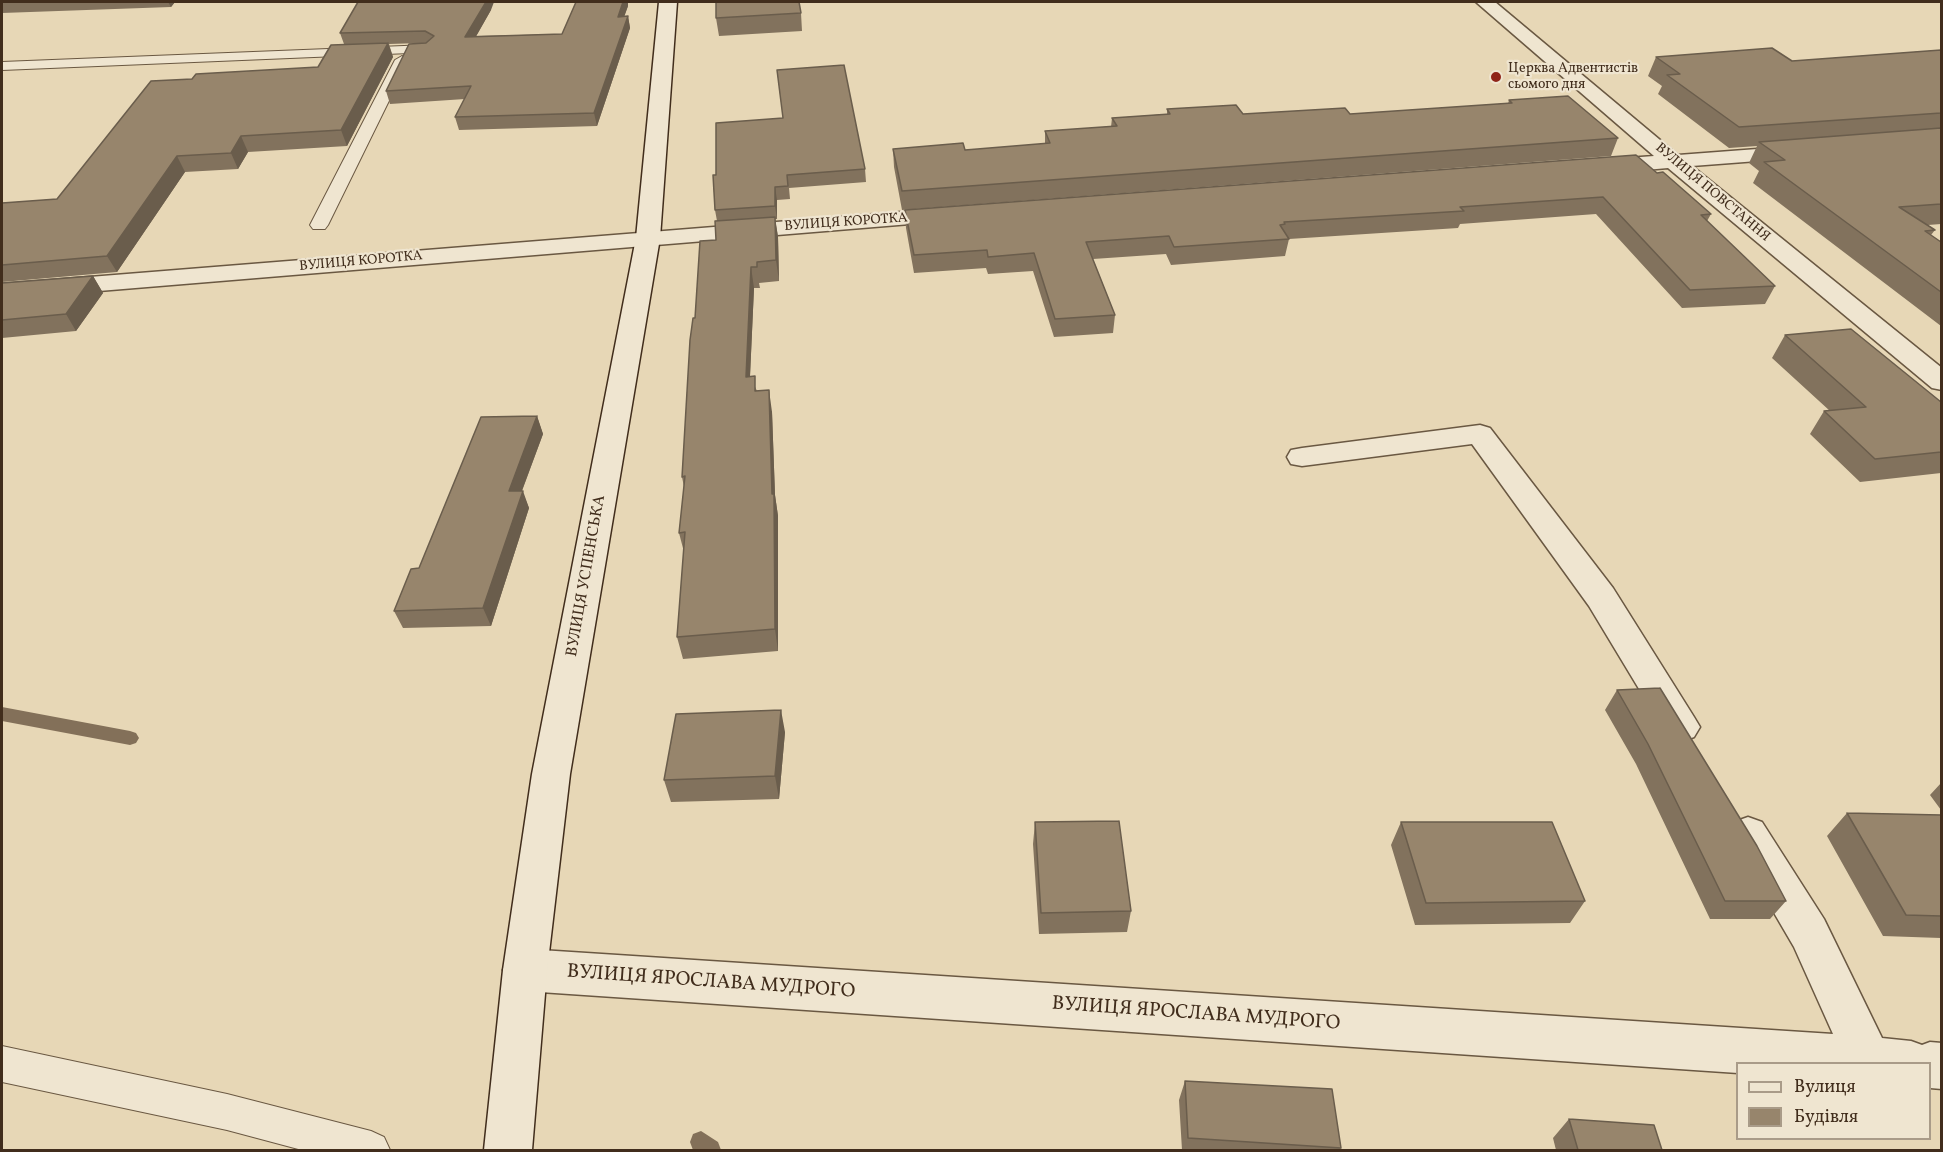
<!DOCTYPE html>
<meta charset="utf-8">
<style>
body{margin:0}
#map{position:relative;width:1943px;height:1152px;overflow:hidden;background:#e7d7b6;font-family:Vollkorn,serif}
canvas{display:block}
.frame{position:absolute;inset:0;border:3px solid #412d1c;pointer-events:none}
.legend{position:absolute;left:1736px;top:1062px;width:195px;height:78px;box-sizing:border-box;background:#efe5d0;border:2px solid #a99b88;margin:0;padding:8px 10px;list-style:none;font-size:18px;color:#412d1c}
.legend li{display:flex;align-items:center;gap:12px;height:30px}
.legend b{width:30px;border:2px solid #a99b88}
</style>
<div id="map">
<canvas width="1943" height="1152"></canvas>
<div class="frame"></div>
<ul class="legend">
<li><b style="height:8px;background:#efe5d0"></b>Вулиця</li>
<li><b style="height:16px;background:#97856c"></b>Будівля</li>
</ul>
</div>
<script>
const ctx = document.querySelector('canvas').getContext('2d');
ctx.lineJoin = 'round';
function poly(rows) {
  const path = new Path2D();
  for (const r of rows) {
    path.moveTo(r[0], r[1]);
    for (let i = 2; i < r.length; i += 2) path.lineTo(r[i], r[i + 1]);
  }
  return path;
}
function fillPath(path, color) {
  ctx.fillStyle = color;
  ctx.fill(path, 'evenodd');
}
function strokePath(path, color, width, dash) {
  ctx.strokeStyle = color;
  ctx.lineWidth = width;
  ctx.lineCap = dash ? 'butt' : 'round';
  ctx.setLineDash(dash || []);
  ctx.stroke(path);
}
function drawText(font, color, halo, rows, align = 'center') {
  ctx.font = font + ' Vollkorn,serif';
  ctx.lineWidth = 4.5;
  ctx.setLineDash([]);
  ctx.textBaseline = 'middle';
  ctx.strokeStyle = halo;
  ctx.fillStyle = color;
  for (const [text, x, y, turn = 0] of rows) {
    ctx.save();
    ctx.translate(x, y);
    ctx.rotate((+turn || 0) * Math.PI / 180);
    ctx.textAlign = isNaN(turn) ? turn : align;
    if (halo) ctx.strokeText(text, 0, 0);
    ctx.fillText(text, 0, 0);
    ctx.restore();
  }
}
fillPath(poly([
 [2,707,130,731,136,733,139,738,136,743,130,745,2,721,2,707],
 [701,1131,718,1142,721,1150,693,1150,690,1142,693,1134,701,1131]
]), '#837059');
const lane = poly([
 [429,45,434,46,436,49,434,52,2,70,2,62,429,45],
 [402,56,409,60,328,225,325,229,313,229,310,225,395,60,402,56],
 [2,1046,227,1094,371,1131,384,1137,390,1150,302,1150,227,1130,2,1082,2,1046]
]);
const street = poly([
 [1476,2,1495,2,1678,155,1797,146,1805,147,1808,152,1805,157,1797,158,1692,166,1942,368,1942,390,1932,388,1668,168,1600,174,1592,172,1589,167,1592,162,1600,160,1654,156,1476,2],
 [951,208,959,210,963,215,959,220,2,299,2,284,951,208],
 [1480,425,1490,428,1613,588,1694,717,1700,727,1694,737,1681,742,1668,737,1589,606,1472,444,1302,466,1291,464,1287,457,1291,450,1302,448,1480,425],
 [1748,817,1762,822,1824,919,1882,1038,1911,1041,1922,1045,1930,1042,1942,1043,1942,1089,1930,1088,1930,1064,1738,1064,1738,1073,525,991,510,985,503,970,510,955,525,949,1833,1034,1794,947,1728,834,1734,822,1748,817]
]);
const secondary = poly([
 [659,2,677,2,660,238,570,774,547,970,532,1150,484,1150,503,970,532,774,636,238,659,2]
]);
strokePath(lane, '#6a5842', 2);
strokePath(street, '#6a5842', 3);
strokePath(secondary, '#412d1c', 3);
fillPath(lane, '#efe5d0');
fillPath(street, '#efe5d0');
fillPath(secondary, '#efe5d0');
fillPath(poly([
 [2,2,175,2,171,7,2,13],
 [576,2,628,2,628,6,624,16,628,16,630,28,597,126,459,130,455,117,465,99,390,104,386,91,420,43,389,44,393,57,347,146,248,152,238,169,185,172,117,272,2,282,2,203,57,199,192,79,318,67,344,44,340,33,491,10,476,36,562,34],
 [801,13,802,31,719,36,716,18],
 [1941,50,1941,224,1928,225,1935,230,1931,235,1941,242,1941,326,1753,183,1759,171,1749,163,1757,146,1729,148,1658,94,1662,86,1648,76,1656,57,1792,61],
 [1509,100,1618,138,1611,156,902,210,894,167,893,149,965,150,1045,144,1045,131,1111,127,1112,118,1167,114,1167,109,1243,114,1350,114,1508,104],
 [865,169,866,182,789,188,790,199,777,200,777,219,775,219,778,237,779,281,759,283,760,288,754,288,750,376,757,391,772,412,775,495,778,516,778,651,683,659,677,637,684,552,679,533,684,487,682,477,695,318,716,240,717,221,715,210,713,175],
 [1657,173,1711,214,1707,221,1775,286,1765,304,1682,308,1596,214,1460,224,1458,228,1289,239,1285,256,1171,265,1166,254,1093,259,1115,315,1113,333,1054,337,1033,271,988,274,986,268,914,273,906,228,905,210],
 [93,276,103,293,76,331,2,338,2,283],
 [1785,335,1941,402,1941,473,1860,482,1810,434,1824,411,1830,411,1772,358],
 [537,416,543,434,522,491,529,508,491,626,403,628,394,611,419,568],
 [1617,690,1786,901,1770,919,1710,919,1636,764,1605,710],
 [785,732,779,799,671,802,664,780],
 [1941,783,1941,810,1930,795],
 [1847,813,1941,815,1941,938,1883,936,1827,836],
 [1035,822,1131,911,1127,932,1039,934,1033,844],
 [1401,822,1585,901,1570,923,1415,925,1391,845],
 [1185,1081,1341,1148,1340,1150,1182,1150,1179,1100],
 [1569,1119,1662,1150,1556,1150,1553,1138]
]), '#82725d');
fillPath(poly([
 [168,2,175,2,171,7],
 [486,2,494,2,491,10,469,49,465,37],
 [623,2,628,2,628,6,620,29,618,17],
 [628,16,630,28,597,126,594,113],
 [388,43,393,57,347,146,341,130],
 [241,136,248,152,238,169,231,153],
 [177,156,185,172,117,272,107,256],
 [775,187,777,200,777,219,775,206],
 [775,217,778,237,779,281,776,260],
 [751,267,754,288,749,398,746,377],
 [93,276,103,293,76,331,66,314],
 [769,390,772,412,775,495,778,516,778,651,775,629],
 [537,416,543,434,515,509,509,491],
 [523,491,529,508,491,626,483,608],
 [781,710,785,732,779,799,775,776]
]), '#6a5d4c');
const building = poly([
 [358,2,486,2,465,37,562,34,576,2,623,2,618,17,628,16,594,113,455,117,471,86,386,91,409,44,426,43,434,36,425,31,340,33,358,2],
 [716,2,799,2,801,13,716,18,716,2],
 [388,43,341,130,241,136,231,153,177,156,107,256,2,265,2,203,57,199,151,81,192,79,196,74,318,67,331,45,388,43],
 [1772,48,1792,61,1941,50,1941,113,1739,127,1667,75,1680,74,1656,57,1772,48],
 [844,65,865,169,787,175,788,186,775,187,775,206,715,210,713,175,716,175,716,123,783,118,777,70,844,65],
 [1568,96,1618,138,902,191,893,149,963,143,965,150,1050,143,1045,131,1117,126,1112,118,1170,114,1167,109,1236,105,1243,114,1345,108,1350,114,1512,103,1509,100,1568,96],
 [1941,128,1941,204,1899,207,1935,230,1925,231,1941,242,1941,292,1764,162,1785,160,1759,142,1941,128],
 [1636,155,1657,173,1663,172,1711,214,1701,215,1775,286,1690,290,1603,197,1460,207,1464,211,1284,222,1285,224,1280,225,1289,239,1174,247,1169,236,1086,242,1115,315,1055,319,1034,253,988,257,987,250,914,255,905,210,1636,155],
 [775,217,776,260,757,262,757,267,751,267,746,377,755,376,755,391,769,390,772,494,774,494,775,629,677,637,685,532,679,533,685,476,682,477,690,340,693,318,695,318,700,241,716,240,715,221,775,217],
 [93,276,66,314,2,320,2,283,93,276],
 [1851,329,1941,402,1941,452,1875,459,1824,411,1866,407,1785,335,1851,329],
 [537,416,509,491,523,491,483,608,394,611,411,569,419,568,481,417,537,416],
 [1660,688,1757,846,1786,901,1725,901,1648,744,1617,690,1660,688],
 [781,710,775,776,664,780,676,714,781,710],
 [1847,813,1941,815,1941,916,1906,915,1847,813],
 [1119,821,1131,911,1041,913,1035,822,1119,821],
 [1401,822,1552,822,1585,901,1426,903,1401,822],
 [1185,1081,1332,1089,1341,1148,1188,1138,1185,1081],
 [1569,1119,1654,1125,1662,1150,1578,1150,1569,1119]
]);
fillPath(building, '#97856c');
strokePath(building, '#6a5d4c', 1.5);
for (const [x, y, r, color] of [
 [1496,77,6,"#8f2418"]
]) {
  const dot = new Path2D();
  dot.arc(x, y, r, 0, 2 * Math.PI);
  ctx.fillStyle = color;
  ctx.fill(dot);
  strokePath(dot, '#efe5d0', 2);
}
drawText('14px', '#412d1c', '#efe5d0', [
 ["Церква Адвентистів",1508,69],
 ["сьомого дня",1508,85]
], 'left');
drawText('14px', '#412d1c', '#efe5d0', [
 ["ВУЛИЦЯ ПОВСТАННЯ",1712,193,40],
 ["ВУЛИЦЯ КОРОТКА",846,223,-4],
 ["ВУЛИЦЯ КОРОТКА",361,262,-5]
]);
drawText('16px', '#412d1c', '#efe5d0', [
 ["ВУЛИЦЯ УСПЕНСЬКА",587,576,-80]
]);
drawText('20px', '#412d1c', '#efe5d0', [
 ["ВУЛИЦЯ ЯРОСЛАВА МУДРОГО",711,983,4],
 ["ВУЛИЦЯ ЯРОСЛАВА МУДРОГО",1196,1015,4]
]);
</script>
